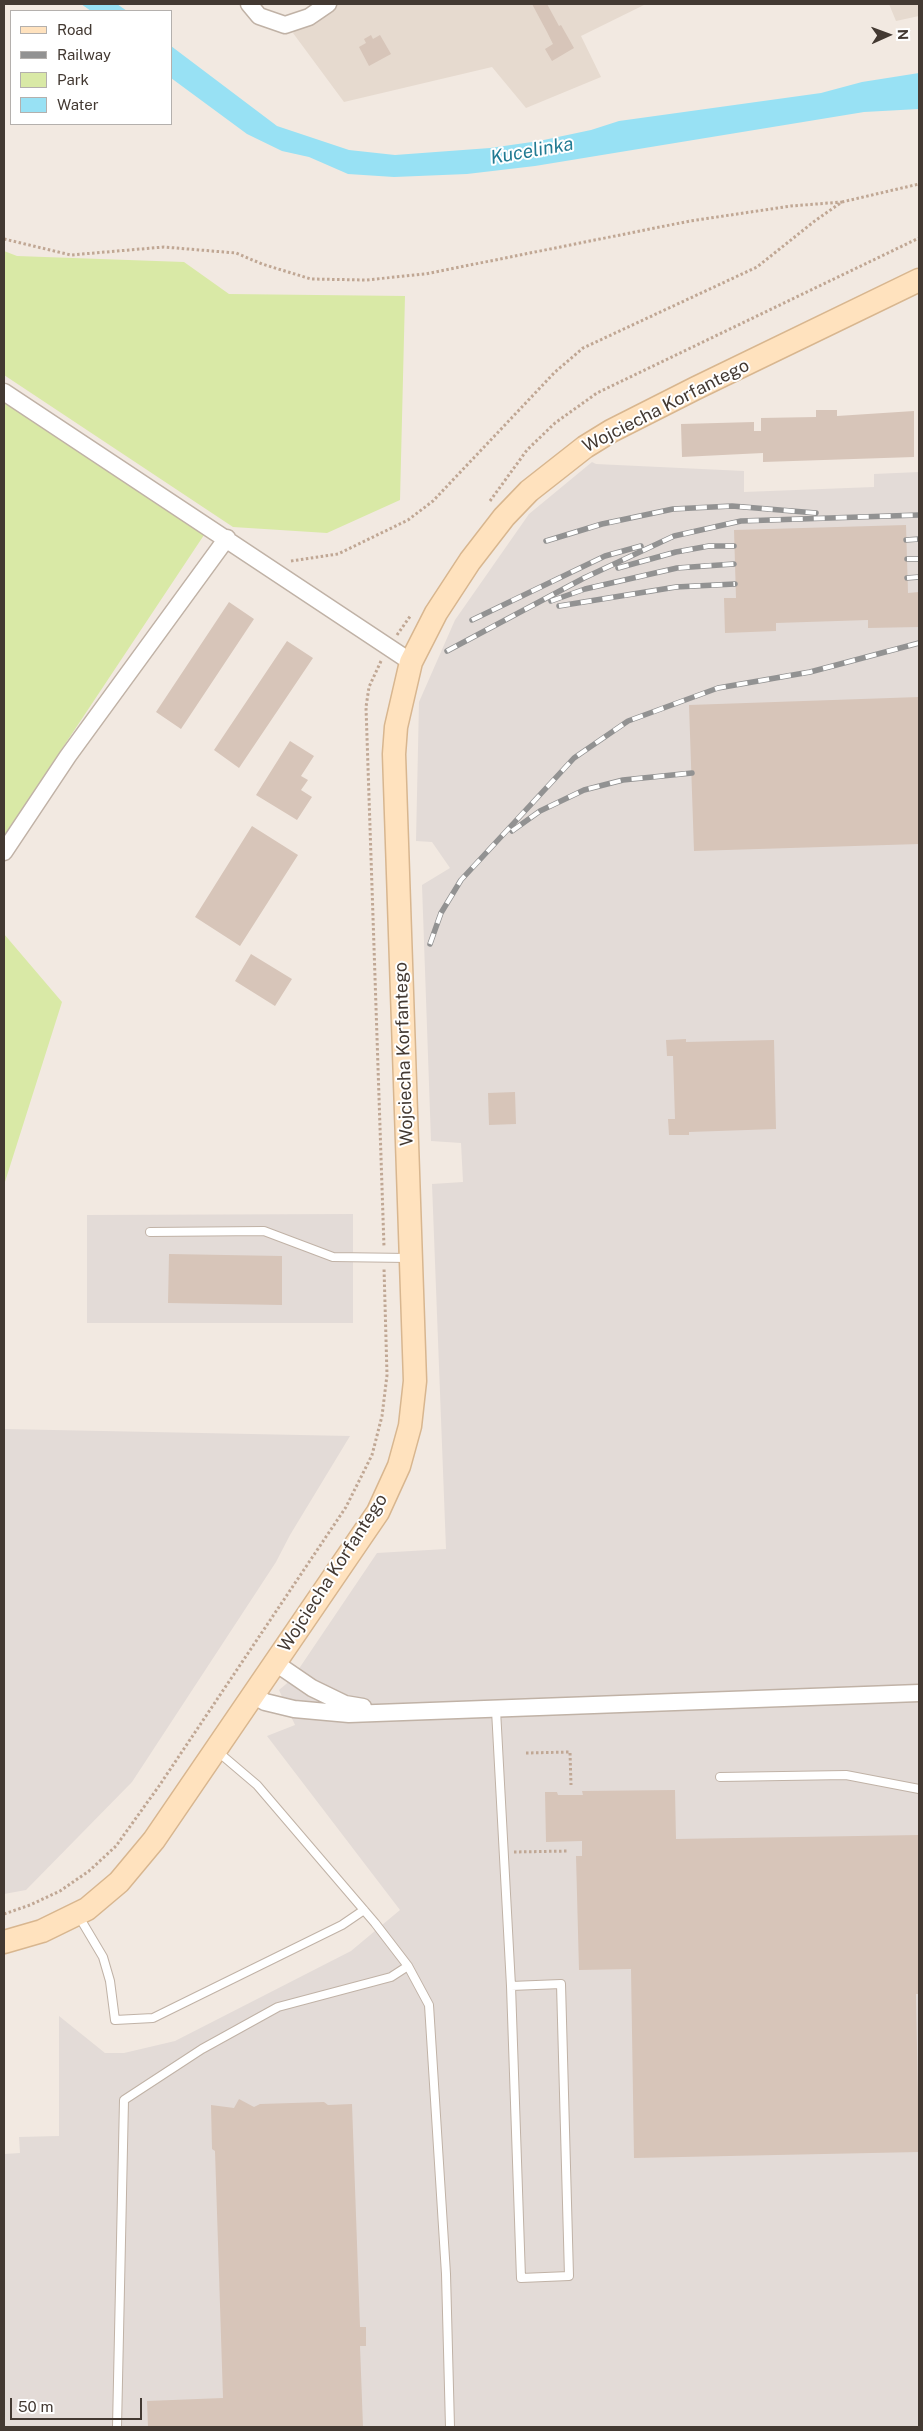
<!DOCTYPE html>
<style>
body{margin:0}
#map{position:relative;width:923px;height:2431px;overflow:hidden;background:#f2e9e1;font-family:"Public Sans",sans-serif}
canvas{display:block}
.frame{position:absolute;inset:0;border:5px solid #433932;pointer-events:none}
.legend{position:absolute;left:10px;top:10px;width:162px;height:115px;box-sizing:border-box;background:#fff;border:1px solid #b4b0ad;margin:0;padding:6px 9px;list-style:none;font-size:15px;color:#433932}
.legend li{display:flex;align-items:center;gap:10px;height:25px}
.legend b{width:25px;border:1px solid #b4b0ad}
.north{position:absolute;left:863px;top:10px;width:50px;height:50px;-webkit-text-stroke:4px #fff;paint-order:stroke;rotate:88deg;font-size:14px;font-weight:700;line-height:20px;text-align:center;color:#433932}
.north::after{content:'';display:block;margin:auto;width:18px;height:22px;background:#433932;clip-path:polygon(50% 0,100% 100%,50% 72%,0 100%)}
.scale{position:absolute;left:10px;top:2398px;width:132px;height:22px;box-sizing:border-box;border:2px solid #433932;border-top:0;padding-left:6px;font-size:15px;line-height:18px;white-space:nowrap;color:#433932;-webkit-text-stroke:4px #fff;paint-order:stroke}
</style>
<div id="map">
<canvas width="923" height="2431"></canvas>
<div class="frame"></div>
<ul class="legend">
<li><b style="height:6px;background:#ffe2be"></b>Road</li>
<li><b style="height:6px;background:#929292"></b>Railway</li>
<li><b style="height:14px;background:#d9e9a6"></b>Park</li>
<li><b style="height:14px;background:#98e1f4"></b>Water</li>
</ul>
<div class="north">N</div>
<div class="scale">50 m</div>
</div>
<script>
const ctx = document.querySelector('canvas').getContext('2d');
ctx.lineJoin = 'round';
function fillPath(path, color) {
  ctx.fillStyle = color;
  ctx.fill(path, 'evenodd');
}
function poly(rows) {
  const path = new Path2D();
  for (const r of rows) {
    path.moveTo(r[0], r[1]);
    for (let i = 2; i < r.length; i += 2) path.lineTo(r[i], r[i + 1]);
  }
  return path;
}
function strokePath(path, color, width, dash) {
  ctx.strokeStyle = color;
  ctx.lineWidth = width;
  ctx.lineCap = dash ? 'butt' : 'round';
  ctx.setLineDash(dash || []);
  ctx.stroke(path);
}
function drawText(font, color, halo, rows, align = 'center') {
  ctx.font = font + ' "Public Sans",sans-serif';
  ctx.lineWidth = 4;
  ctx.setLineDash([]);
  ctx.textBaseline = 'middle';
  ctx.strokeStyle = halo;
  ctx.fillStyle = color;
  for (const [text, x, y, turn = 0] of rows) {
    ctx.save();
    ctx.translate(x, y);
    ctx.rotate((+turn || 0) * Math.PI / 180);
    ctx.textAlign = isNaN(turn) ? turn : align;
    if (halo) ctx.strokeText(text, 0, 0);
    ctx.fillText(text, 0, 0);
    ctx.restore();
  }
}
fillPath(poly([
 [313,4,646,4,581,36,601,77,526,108,492,67,344,102,293,33],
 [889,4,919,4,919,16,896,21]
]), '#e6dacf');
fillPath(poly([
 [592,462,596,464,744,471,744,492,874,487,874,474,919,472,919,2427,4,2427,4,2154,20,2153,19,2137,59,2136,59,2016,105,2053,124,2053,175,2041,351,1951,400,1910,267,1736,295,1725,279,1690,292,1679,377,1553,446,1549,432,1184,463,1182,461,1143,431,1141,422,885,450,868,432,842,416,841,419,702,455,620,529,514],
 [353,1214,353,1323,87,1323,87,1215],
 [4,1429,350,1436,290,1535,276,1562,132,1782,26,1890,4,1894]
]), '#e3dbd7');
fillPath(poly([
 [4,251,17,256,184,262,229,294,405,296,400,500,327,533,233,527,4,375],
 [4,396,208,529,4,836],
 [4,934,62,1002,4,1185]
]), '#d9e9a6');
fillPath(poly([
 [81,4,117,4,127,11,91,11],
 [171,46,277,126,349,150,395,155,490,148,539,141,591,130,619,121,821,93,862,82,919,73,919,109,864,112,535,166,467,174,394,177,348,174,309,157,282,151,247,134,171,78]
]), '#98e1f4');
fillPath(poly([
 [532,4,547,4,559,26,561,25,574,48,552,61,545,49,553,44,547,32,556,28,547,32],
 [371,35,373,39,380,35,391,54,369,66,359,47,366,43,364,39],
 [816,410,837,410,837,416,914,411,914,457,763,462,763,453,682,457,681,424,754,422,754,431,761,431,761,418,816,417],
 [906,525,908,593,919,592,919,627,868,628,868,620,776,623,776,631,725,633,724,598,736,598,734,530],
 [229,602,254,619,181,729,156,712],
 [287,641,313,658,239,768,214,750],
 [919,697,919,844,694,851,689,705],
 [290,741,314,756,301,776,308,780,301,790,312,797,297,820,256,795],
 [252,826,298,855,240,946,195,917],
 [251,954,292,979,275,1006,235,981],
 [686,1039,686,1042,774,1040,776,1129,689,1132,689,1135,669,1135,668,1119,675,1119,673,1056,667,1056,666,1040],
 [515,1092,516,1124,489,1125,488,1093],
 [169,1254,282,1256,282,1305,168,1303],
 [675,1790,676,1839,919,1835,919,1994,916,1994,919,2152,634,2158,631,1969,579,1970,576,1856,582,1856,582,1841,546,1842,545,1792,557,1792,558,1795,583,1795,582,1791],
 [239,2099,254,2107,260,2104,324,2102,328,2105,352,2104,360,2327,366,2327,366,2346,360,2346,363,2427,148,2427,147,2401,223,2398,215,2151,212,2149,211,2105,234,2108]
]), '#d7c5b9');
const lane = poly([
 [150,1232,264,1231,333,1257,409,1258],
 [496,1710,511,1986,521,2278,569,2276,561,1984,511,1986],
 [217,1751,257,1785,375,1923,408,1966,429,2005,446,2274,450,2427],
 [720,1777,846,1775,919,1789],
 [78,1915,103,1957,110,1981,115,2020,153,2018,342,1925,364,1910],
 [117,2427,124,2100,202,2049,278,2007,391,1977,408,1966]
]);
const street = poly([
 [249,4,259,16,285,25,309,17,328,4],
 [4,392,411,662],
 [4,852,68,756,227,538],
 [274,1662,312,1688,345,1704,363,1707],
 [253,1695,265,1702,294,1709,349,1714,919,1693]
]);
const secondary = poly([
 [4,1942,42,1931,87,1909,119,1882,154,1840,378,1512,399,1466,410,1426,415,1381,394,754,396,727,411,662,436,613,470,561,504,517,529,491,585,447,611,431,696,388,919,280]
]);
strokePath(lane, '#c0b2a6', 10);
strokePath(street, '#c0b2a6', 19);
strokePath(secondary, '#d8b68f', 25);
strokePath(poly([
 [4,239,71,255,164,247,236,253,262,264,311,279,366,280,425,274,690,221,791,206,842,202],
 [490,501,527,450,555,423,597,393,919,238],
 [291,561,338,554,408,520,433,501,555,372,583,348,757,267,816,220,842,202,919,184],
 [397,635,411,615],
 [381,661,369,687,366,707,384,1247],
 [526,1753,570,1752,571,1785],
 [514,1852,569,1851],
 [4,1914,30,1905,60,1891,89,1871,116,1846,159,1786,346,1507,372,1455,382,1416,387,1375,384,1268]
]), '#c0a794', 3, [2.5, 2.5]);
strokePath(lane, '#fff', 8);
strokePath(street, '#fff', 16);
strokePath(secondary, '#ffe2be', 22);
const rail = poly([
 [906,540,919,539],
 [546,541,602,524,673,509,732,506,816,513],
 [907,559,919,559],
 [618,568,676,552,709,546,734,546],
 [907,578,919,577],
 [551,601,585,589,677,568,734,564],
 [559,606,676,587,735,584],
 [472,620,605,556,641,546],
 [447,651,584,578,674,536,741,521,919,515],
 [512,831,540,811,584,790,623,780,692,773],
 [430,944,441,913,461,880,574,758,628,721,718,688,810,672,919,643]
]);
strokePath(rail, '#929292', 5.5);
strokePath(rail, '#fff', 4, [11]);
drawText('18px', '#433932', '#fff', [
 ["Wojciecha Korfantego",666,406,-27],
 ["Wojciecha Korfantego",404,1054,-92],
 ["Wojciecha Korfantego",333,1573,-57]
]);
drawText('italic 19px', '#227b93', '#fff', [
 ["Kucelinka",532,151,-10]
]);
</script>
